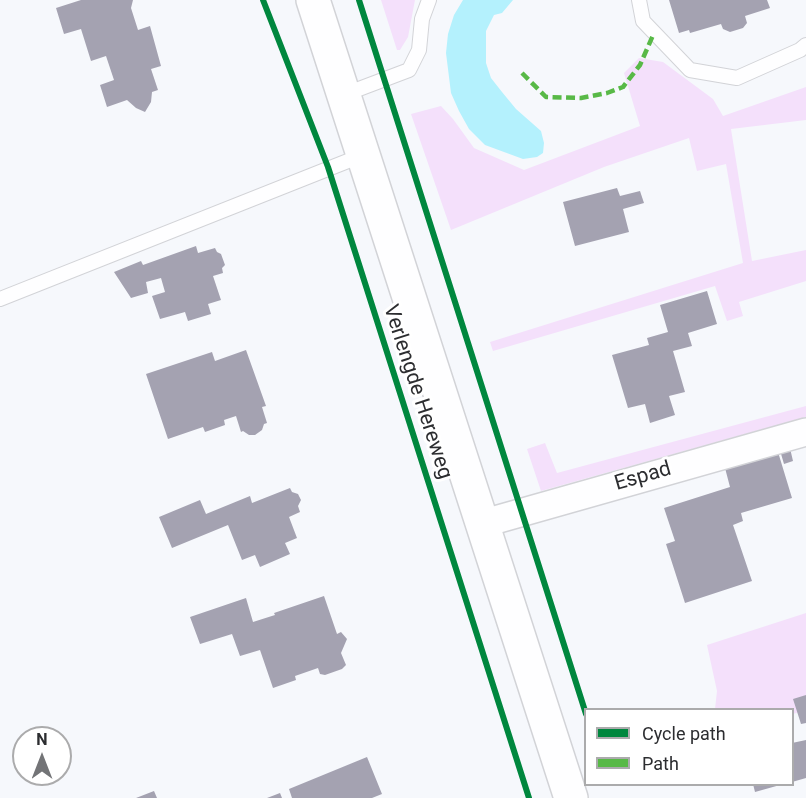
<!DOCTYPE html>
<style>
body{margin:0}
#map{position:relative;width:806px;height:798px;overflow:hidden;background:#f6f8fc;font-family:Roboto,sans-serif}
canvas{display:block}
.legend{position:absolute;left:584px;top:708px;width:210px;height:78px;box-sizing:border-box;background:#fff;border:2px solid #ababac;margin:0;padding:8px 10px;list-style:none;font-size:18px;color:#2c2d30}
.legend li{display:flex;align-items:center;gap:12px;height:30px}
.legend b{width:30px;border:2px solid #ababac}
.north{position:absolute;left:12px;top:726px;width:60px;height:60px;box-sizing:border-box;background:#fff;border:2px solid #ababac;border-radius:50%;rotate:0deg;font-size:16px;font-weight:700;line-height:24px;text-align:center;color:#2c2d30}
.north::after{content:'';display:block;margin:auto;width:21px;height:27px;background:#737477;clip-path:polygon(50% 0,100% 100%,50% 72%,0 100%)}
</style>
<div id="map">
<canvas width="806" height="798"></canvas>
<ul class="legend">
<li><b style="height:8px;background:#00873e"></b>Cycle path</li>
<li><b style="height:8px;background:#58b947"></b>Path</li>
</ul>
<div class="north">N</div>
</div>
<script>
const ctx = document.querySelector('canvas').getContext('2d');
ctx.lineJoin = 'round';
function fillPath(path, color) {
  ctx.fillStyle = color;
  ctx.fill(path, 'evenodd');
}
function poly(rows) {
  const path = new Path2D();
  for (const r of rows) {
    path.moveTo(r[0], r[1]);
    for (let i = 2; i < r.length; i += 2) path.lineTo(r[i], r[i + 1]);
  }
  return path;
}
function strokePath(path, color, width, dash) {
  ctx.strokeStyle = color;
  ctx.lineWidth = width;
  ctx.lineCap = dash ? 'butt' : 'round';
  ctx.setLineDash(dash || []);
  ctx.stroke(path);
}
function drawText(font, color, halo, rows, align = 'center') {
  ctx.font = font + ' Roboto,sans-serif';
  ctx.lineWidth = 6;
  ctx.setLineDash([]);
  ctx.textBaseline = 'middle';
  ctx.strokeStyle = halo;
  ctx.fillStyle = color;
  for (const [text, x, y, turn = 0] of rows) {
    ctx.save();
    ctx.translate(x, y);
    ctx.rotate((+turn || 0) * Math.PI / 180);
    ctx.textAlign = isNaN(turn) ? turn : align;
    if (halo) ctx.strokeText(text, 0, 0);
    ctx.fillText(text, 0, 0);
    ctx.restore();
  }
}
fillPath(poly([
 [381,0,415,0,408,37,400,50,397,50],
 [639,58,663,62,713,99,723,116,806,87,806,120,731,129,752,261,806,250,806,281,739,302,743,316,727,321,715,286,493,351,490,342,743,263,726,164,697,171,689,138,604,167,451,230,411,114,441,106,453,119,474,148,524,170,640,126,624,73],
 [806,406,806,417,541,491,527,449,545,443,557,473],
 [806,613,806,710,793,714,792,710,715,709,717,691,707,645]
]), '#f4e0fb');
fillPath(poly([
 [463,0,513,0,502,13,494,15,486,31,486,63,491,78,502,92,516,109,541,131,544,143,543,153,537,157,523,159,485,145,469,129,459,111,451,93,446,53,448,34,454,15]
]), '#b4f1fd');
fillPath(poly([
 [81,0,133,0,131,8,138,30,150,26,161,66,151,69,158,90,152,92,151,102,145,112,136,108,127,100,107,107,100,85,114,80,106,56,91,61,81,29,64,34,56,8],
 [669,0,767,0,770,8,745,16,747,23,743,28,730,32,723,29,721,24,690,33,689,30,679,33],
 [617,188,620,196,640,191,644,203,623,209,629,232,575,246,563,202],
 [196,246,198,253,215,248,217,252,221,254,225,265,222,268,223,273,213,276,221,300,208,304,211,314,188,321,185,312,160,319,152,296,165,292,161,278,146,282,148,293,131,298,114,272,141,261,143,265],
 [707,291,717,324,688,333,692,346,673,351,685,392,669,396,675,415,650,423,645,404,628,408,612,355,649,345,647,338,668,332,660,305],
 [246,350,266,406,262,407,267,423,264,424,262,430,255,435,249,435,243,431,241,432,236,416,224,420,225,425,205,432,203,427,168,439,146,374,212,352,215,361],
 [789,444,793,461,784,464,779,447],
 [778,452,792,498,741,513,743,521,733,525,752,581,685,603,666,544,675,541,664,508,730,487,725,468],
 [290,488,292,492,298,494,301,500,298,506,300,512,289,517,297,538,285,543,290,554,260,567,255,555,242,560,228,525,172,548,159,517,200,500,206,514,250,496,252,503],
 [324,596,337,634,341,632,347,639,341,653,346,665,342,669,325,675,320,674,318,668,295,676,296,680,273,688,260,650,240,656,232,634,200,644,190,617,246,598,253,622,275,615,274,613],
 [806,695,806,723,801,724,793,699],
 [806,740,806,778,792,782,792,743],
 [367,757,382,794,372,798,292,798,289,789],
 [753,784,780,784,780,785,755,792],
 [154,791,157,798,136,798],
 [280,793,282,798,267,798]
]), '#a4a2b1');
const service = poly([
 [639,0,643,21,690,70,737,78,800,50,806,45],
 [343,95,409,70,419,50,422,19,429,0],
 [0,299,363,155]
]);
const minor = poly([
 [481,524,806,432]
]);
const secondary = poly([
 [313,0,571,798]
]);
strokePath(service, '#d2d3d7', 16);
strokePath(minor, '#d2d3d7', 30);
strokePath(secondary, '#d2d3d7', 36);
strokePath(service, '#fefeff', 14);
strokePath(minor, '#fefeff', 27);
strokePath(secondary, '#fefeff', 33);
strokePath(poly([
 [522,73,546,97,581,98,607,93,623,87,640,65,654,33]
]), '#58b947', 4.5, [9, 4.5]);
strokePath(poly([
 [263,0,328,167,529,798],
 [359,0,586,714]
]), '#00873e', 6);
drawText('21px', '#2c2d30', '#fff', [
 ["Verlengde Hereweg",417,392,72],
 ["Espad",643,477,-16]
]);
</script>
